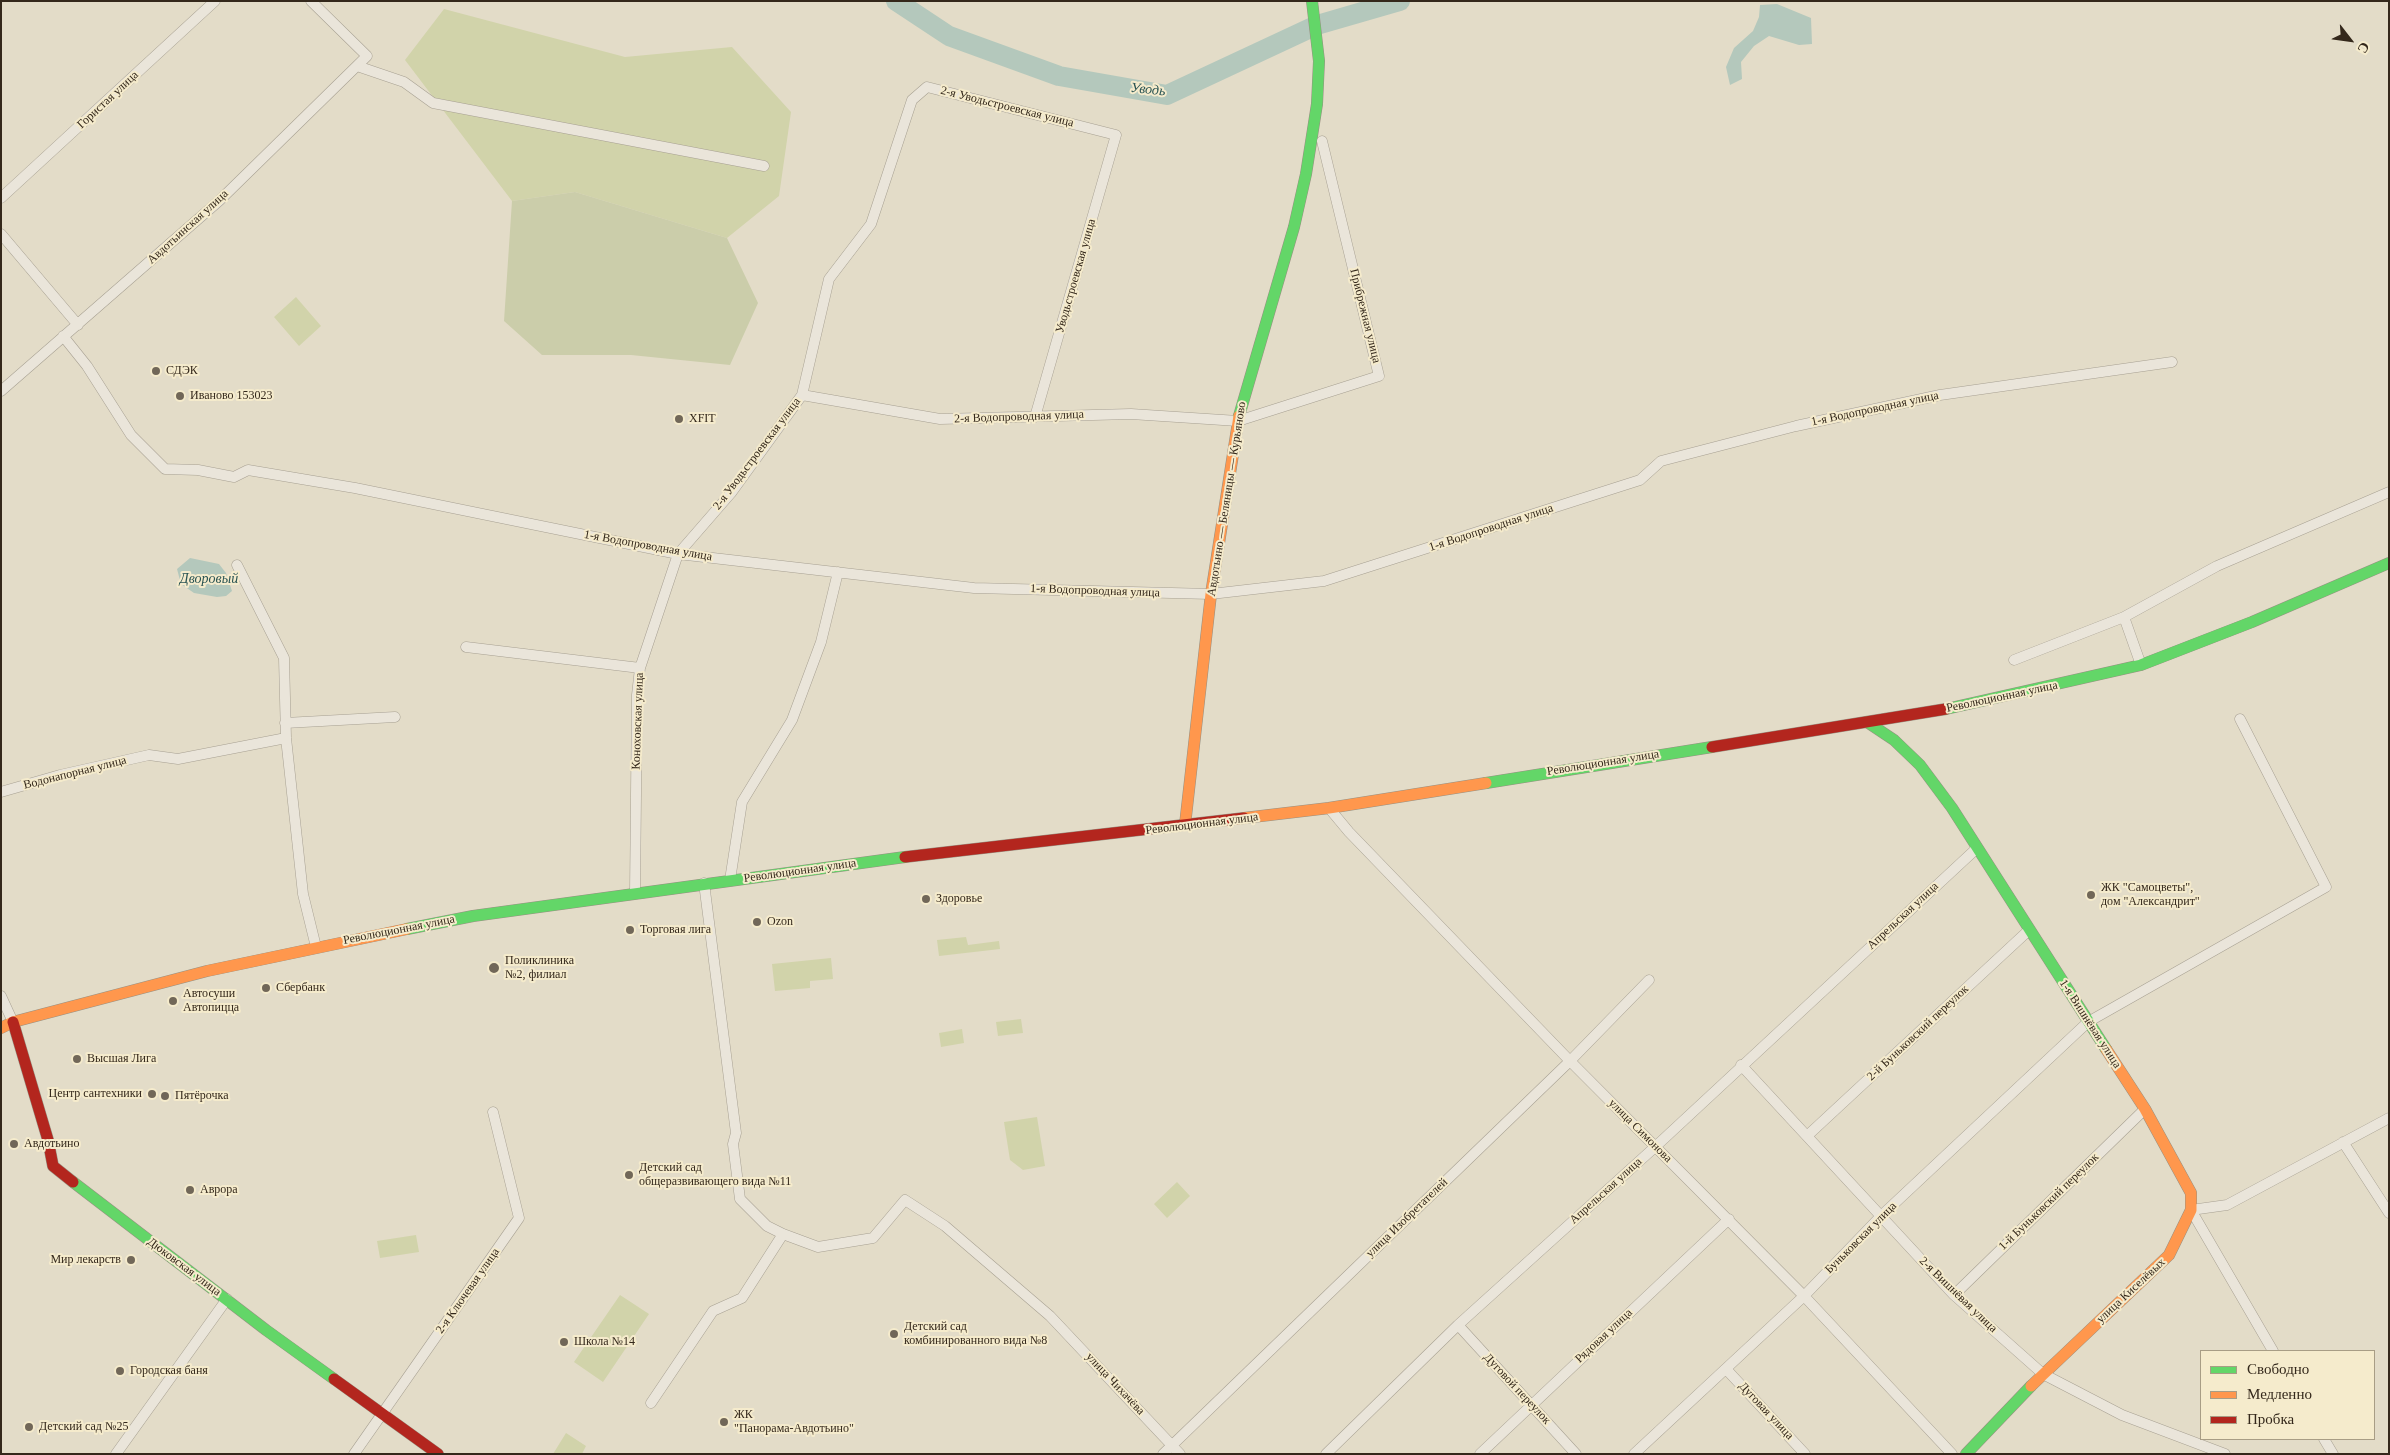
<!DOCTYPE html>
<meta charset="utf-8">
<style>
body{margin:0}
#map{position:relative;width:2390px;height:1455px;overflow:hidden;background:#e3dcc8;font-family:"Times New Roman",serif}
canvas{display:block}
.frame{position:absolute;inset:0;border:2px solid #34281b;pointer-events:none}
.legend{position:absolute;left:2200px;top:1350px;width:175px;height:90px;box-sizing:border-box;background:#f5ebcc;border:1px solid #a89d85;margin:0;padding:6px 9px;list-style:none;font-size:15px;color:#34281b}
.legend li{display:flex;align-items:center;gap:10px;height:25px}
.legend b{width:25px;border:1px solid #a89d85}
.north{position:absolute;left:2325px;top:15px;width:50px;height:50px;-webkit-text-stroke:4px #f5ebcc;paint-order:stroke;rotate:120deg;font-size:14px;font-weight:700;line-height:20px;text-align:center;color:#34281b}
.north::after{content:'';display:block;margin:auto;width:18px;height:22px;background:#34281b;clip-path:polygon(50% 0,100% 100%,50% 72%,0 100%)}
</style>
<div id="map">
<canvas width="2390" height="1455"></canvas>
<div class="frame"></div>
<ul class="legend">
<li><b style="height:6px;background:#63d668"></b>Свободно</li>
<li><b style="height:6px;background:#ff974d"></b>Медленно</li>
<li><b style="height:6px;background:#b3261e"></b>Пробка</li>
</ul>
<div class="north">С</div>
</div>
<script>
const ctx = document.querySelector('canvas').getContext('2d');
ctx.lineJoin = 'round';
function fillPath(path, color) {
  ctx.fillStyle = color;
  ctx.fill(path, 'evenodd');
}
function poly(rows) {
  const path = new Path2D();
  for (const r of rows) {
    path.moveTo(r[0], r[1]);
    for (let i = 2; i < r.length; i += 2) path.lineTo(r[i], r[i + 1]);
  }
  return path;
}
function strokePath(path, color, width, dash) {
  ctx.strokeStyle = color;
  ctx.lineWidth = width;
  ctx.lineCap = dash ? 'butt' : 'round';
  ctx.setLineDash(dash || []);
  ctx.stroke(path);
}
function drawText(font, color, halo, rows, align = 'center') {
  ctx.font = font + ' "Times New Roman",serif';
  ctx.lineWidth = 4;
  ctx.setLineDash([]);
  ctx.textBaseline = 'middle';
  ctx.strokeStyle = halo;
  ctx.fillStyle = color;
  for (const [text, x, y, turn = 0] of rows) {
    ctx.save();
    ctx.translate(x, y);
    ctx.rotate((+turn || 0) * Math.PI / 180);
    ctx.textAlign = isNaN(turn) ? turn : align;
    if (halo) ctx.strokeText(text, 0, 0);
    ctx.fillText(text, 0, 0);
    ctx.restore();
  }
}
fillPath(poly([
 [444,9,625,57,732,47,791,112,779,196,727,238,575,192,512,201,405,60],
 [296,297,321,326,299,346,274,317],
 [966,937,968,945,999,941,1000,949,939,956,937,940],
 [831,958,833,979,810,981,810,988,775,991,772,964],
 [1021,1019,1023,1033,998,1036,996,1022],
 [962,1029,964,1043,941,1047,939,1033],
 [1037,1117,1045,1166,1023,1170,1010,1160,1004,1122],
 [1177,1182,1190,1196,1167,1218,1154,1204],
 [416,1235,419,1252,380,1258,377,1241],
 [620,1295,649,1314,603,1382,574,1362],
 [566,1433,586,1446,582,1454,553,1454]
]), '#d1d3aa');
fillPath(poly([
 [575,192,727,238,758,303,730,365,631,355,542,355,504,321,512,201]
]), '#cbcdaa');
fillPath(poly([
 [1777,4,1811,18,1812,44,1799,45,1769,36,1754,46,1741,62,1742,79,1730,85,1726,67,1734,48,1753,31,1759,17,1760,5],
 [190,558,219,564,226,573,232,591,226,596,217,597,194,593,181,584,177,569]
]), '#b4c8bc');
strokePath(poly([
 [896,1,949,36,1059,76,1167,95,1317,25,1400,1]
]), '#b4c8bc', 20);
const street = poly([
 [357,66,404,82,433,103,764,166],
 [1,198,215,1],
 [1,234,78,325],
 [63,336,87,366,131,435,165,469,198,470,234,477,248,470,355,488,678,554,974,588,1211,594,1324,581,1640,480,1661,461,1796,426,1940,395,2172,362],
 [1,391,220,200,367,56,311,1],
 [802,395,940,419,1131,414,1238,421,1379,376,1322,141],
 [237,565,284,658,286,738,303,894,316,947],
 [2124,617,2141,665],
 [466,647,640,668],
 [2014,660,2124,617,2217,566,2389,492],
 [285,723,395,717],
 [1,792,60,775,149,755,178,759,286,738],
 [1329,808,1349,832,1570,1061,1804,1296,1952,1454],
 [730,880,742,802,792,720,821,642,838,572],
 [704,883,736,1133,733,1144,740,1199,767,1226,783,1234,818,1247,873,1238,905,1200,945,1226,1050,1316,1180,1454],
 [635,893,637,695,640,668,678,554,731,493,802,395,829,279,871,224,912,100,927,87,1116,135,1035,417],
 [1,996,13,1022],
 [1741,1065,1954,1295,2043,1374,2122,1415,2225,1454],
 [1807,1136,2029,930],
 [2343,1142,2389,1213],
 [1954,1295,2145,1109],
 [1458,1325,1576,1454],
 [2273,1351,2191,1210,2227,1205,2389,1118],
 [1726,1369,1805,1454],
 [651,1403,713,1311,742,1298,783,1234],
 [2324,1439,2333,1454],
 [116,1454,227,1299],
 [354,1454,519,1218,493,1112],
 [1163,1454,1570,1061,1649,980],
 [1326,1454,1458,1325,1655,1147,1976,849],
 [1480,1454,1729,1219],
 [1634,1454,1804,1296,1881,1216,2088,1022,2326,887,2240,719]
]);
const fast = poly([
 [1239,416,1294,227,1306,174,1317,104,1319,61,1312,1],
 [1946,709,2141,665,2252,622,2389,563],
 [1867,722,1894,740,1920,765,1952,808,2106,1049],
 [1486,783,1712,747],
 [407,929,473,916,905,857],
 [73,1182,266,1330,334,1379],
 [1966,1454,2031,1386]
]);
const slow = poly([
 [1244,818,1329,808,1486,783],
 [1185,825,1211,594,1239,416],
 [1,1028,13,1022,207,971,407,929],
 [2031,1386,2169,1255,2191,1210,2191,1193,2145,1109,2106,1049]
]);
const jam = poly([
 [1712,747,1946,709],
 [905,857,1244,818],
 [13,1022,48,1140,53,1166,73,1182],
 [334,1379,438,1454]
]);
strokePath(street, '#a7a092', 11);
strokePath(fast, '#979082', 12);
strokePath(slow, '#979082', 12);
strokePath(jam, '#979082', 12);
strokePath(street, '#eae5da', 10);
strokePath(fast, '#63d668', 11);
strokePath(slow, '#ff974d', 11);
strokePath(jam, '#b3261e', 11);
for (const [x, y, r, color] of [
 [156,371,5,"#716758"],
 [180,396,5,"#716758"],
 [679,419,5,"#716758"],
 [2091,895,5,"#716758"],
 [926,899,5,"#716758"],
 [757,922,5,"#716758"],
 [630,930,5,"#716758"],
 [494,968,6,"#716758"],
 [266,988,5,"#716758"],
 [173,1001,5,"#716758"],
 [77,1059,5,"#716758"],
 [152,1094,5,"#716758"],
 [165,1096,5,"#716758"],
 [14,1144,5,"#716758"],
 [629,1175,5,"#716758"],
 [190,1190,5,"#716758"],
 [131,1260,5,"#716758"],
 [894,1334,5,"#716758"],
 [564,1342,5,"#716758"],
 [120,1371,5,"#716758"],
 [724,1422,5,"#716758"],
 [29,1427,5,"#716758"]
]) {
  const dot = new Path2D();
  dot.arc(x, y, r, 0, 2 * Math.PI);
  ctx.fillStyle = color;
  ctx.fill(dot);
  strokePath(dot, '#f5ebcc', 2);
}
drawText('12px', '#34281b', '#f5ebcc', [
 ["Гористая улица",108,100,-43],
 ["2-я Уводьстроевская улица",1007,107,14],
 ["Авдотьинская улица",188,227,-42],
 ["Уводьстроевская улица",1076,276,-74],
 ["Прибрежная улица",1365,316,76],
 ["1-я Водопроводная улица",1875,409,-12],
 ["2-я Водопроводная улица",1019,417,-2],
 ["2-я Уводьстроевская улица",757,454,-53],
 ["Авдотьино — Беляницы — Курьяново",1227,499,-81],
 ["1-я Водопроводная улица",1491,528,-18],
 ["1-я Водопроводная улица",648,546,10],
 ["1-я Водопроводная улица",1095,591,2],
 ["Революционная улица",2002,697,-12],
 ["Коноховская улица",638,721,-88],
 ["Революционная улица",1603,763,-9],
 ["Водонапорная улица",75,773,-14],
 ["Революционная улица",1202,824,-7],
 ["Революционная улица",800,871,-8],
 ["Апрельская улица",1903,916,-43],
 ["Революционная улица",399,930,-11],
 ["1-я Вишнёвая улица",2090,1024,57],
 ["2-й Буньковский переулок",1918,1033,-43],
 ["улица Симонова",1640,1131,45],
 ["Апрельская улица",1606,1191,-42],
 ["1-й Буньковский переулок",2049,1202,-44],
 ["улица Изобретателей",1407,1218,-44],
 ["Буньковская улица",1861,1238,-45],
 ["Дюковская улица",184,1267,37],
 ["2-я Ключевая улица",468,1291,-55],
 ["улица Киселёвых",2131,1291,-43],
 ["2-я Вишнёвая улица",1958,1295,44],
 ["Рядовая улица",1604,1336,-43],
 ["улица Чихачёва",1115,1384,47],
 ["Дуговой переулок",1517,1389,47],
 ["Дуговая улица",1766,1411,47]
]);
drawText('12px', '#34281b', '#f5ebcc', [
 ["СДЭК",166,371],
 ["Иваново 153023",190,396],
 ["XFIT",689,419],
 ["ЖК \"Самоцветы\",",2101,888],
 ["дом \"Александрит\"",2101,902],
 ["Здоровье",936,899],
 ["Ozon",767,922],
 ["Торговая лига",640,930],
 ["Поликлиника",505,961],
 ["№2, филиал",505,975],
 ["Сбербанк",276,988],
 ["Автосуши",183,994],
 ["Автопицца",183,1008],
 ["Высшая Лига",87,1059],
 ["Центр сантехники",142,1094,"right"],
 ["Пятёрочка",175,1096],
 ["Авдотьино",24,1144],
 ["Детский сад",639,1168],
 ["общеразвивающего вида №11",639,1182],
 ["Аврора",200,1190],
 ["Мир лекарств",121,1260,"right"],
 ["Детский сад",904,1327],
 ["комбинированного вида №8",904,1341],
 ["Школа №14",574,1342],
 ["Городская баня",130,1371],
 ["ЖК",734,1415],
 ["\"Панорама-Авдотьино\"",734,1429],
 ["Детский сад №25",39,1427]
], 'left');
drawText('italic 14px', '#2a5453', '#f5ebcc', [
 ["Уводь",1148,90,6],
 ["Дворовый",209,579]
]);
</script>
